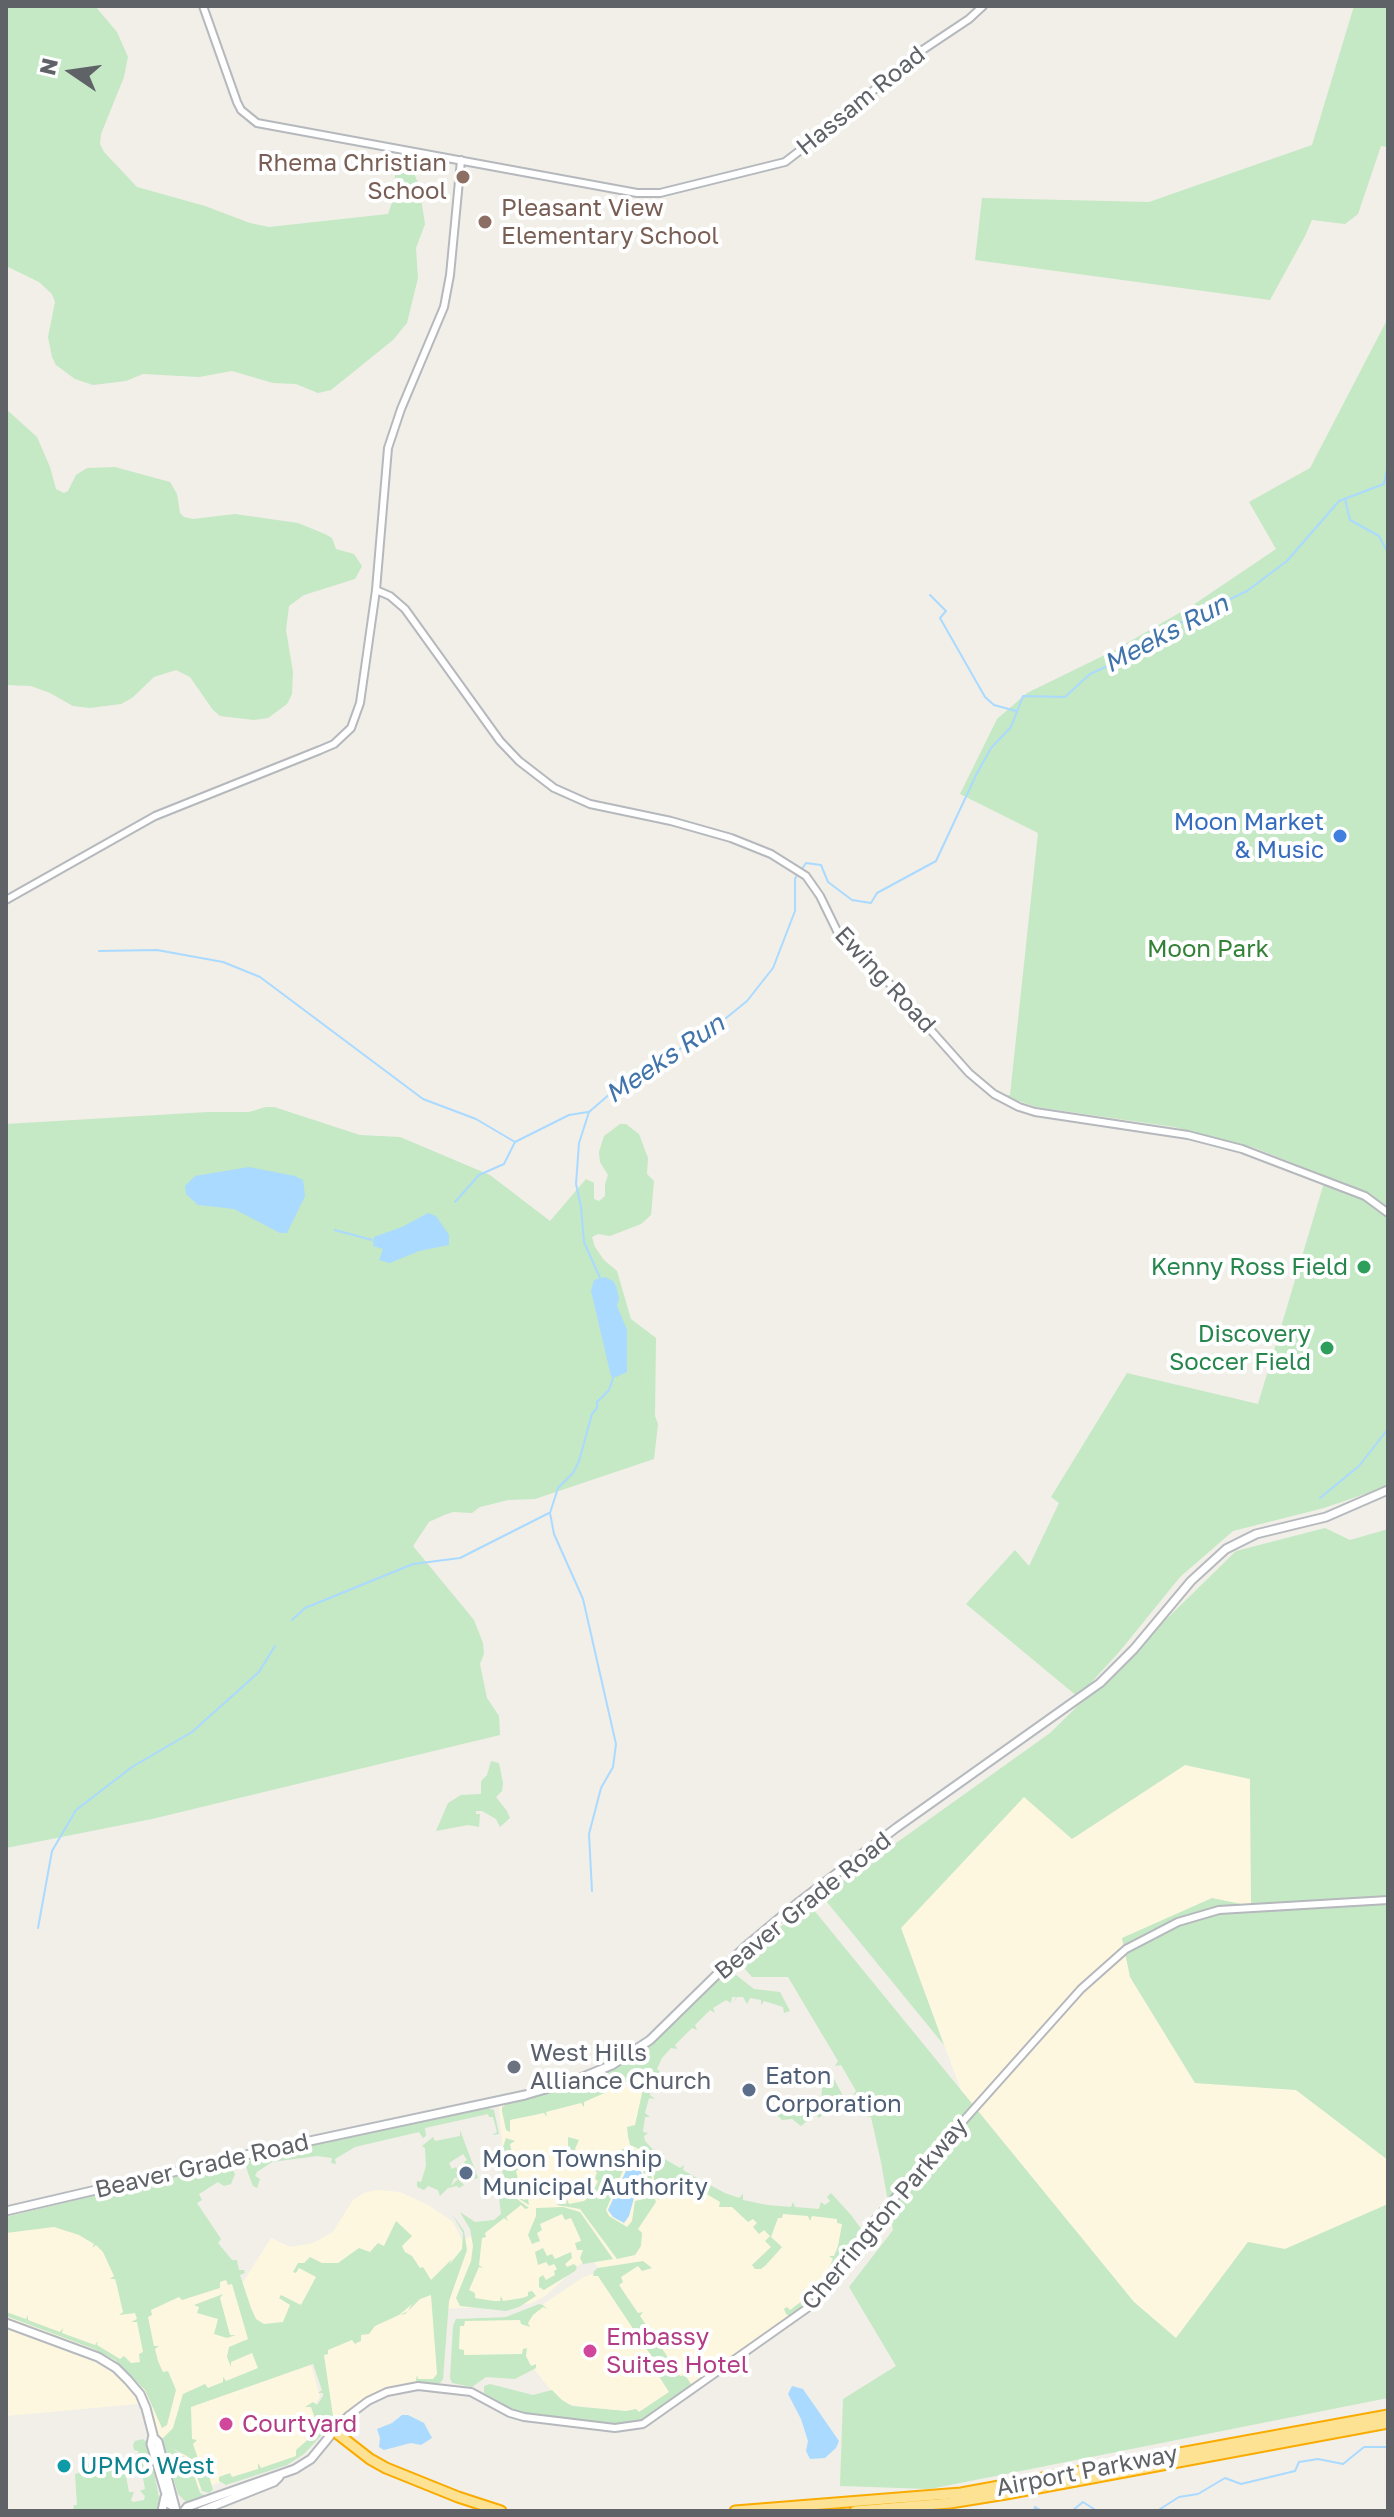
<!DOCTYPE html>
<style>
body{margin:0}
#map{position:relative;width:1394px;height:2517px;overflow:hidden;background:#f1efe8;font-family:"Golos Text",sans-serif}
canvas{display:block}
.frame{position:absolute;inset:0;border:8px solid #5f6368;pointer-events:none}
.north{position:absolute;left:32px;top:32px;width:80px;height:80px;-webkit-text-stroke:6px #fff;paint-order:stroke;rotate:283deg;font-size:22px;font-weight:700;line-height:32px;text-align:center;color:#5f6368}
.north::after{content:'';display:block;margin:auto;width:28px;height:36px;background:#5f6368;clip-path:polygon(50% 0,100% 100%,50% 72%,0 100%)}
</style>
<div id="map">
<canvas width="1394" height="2517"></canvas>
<div class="frame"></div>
<div class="north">N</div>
</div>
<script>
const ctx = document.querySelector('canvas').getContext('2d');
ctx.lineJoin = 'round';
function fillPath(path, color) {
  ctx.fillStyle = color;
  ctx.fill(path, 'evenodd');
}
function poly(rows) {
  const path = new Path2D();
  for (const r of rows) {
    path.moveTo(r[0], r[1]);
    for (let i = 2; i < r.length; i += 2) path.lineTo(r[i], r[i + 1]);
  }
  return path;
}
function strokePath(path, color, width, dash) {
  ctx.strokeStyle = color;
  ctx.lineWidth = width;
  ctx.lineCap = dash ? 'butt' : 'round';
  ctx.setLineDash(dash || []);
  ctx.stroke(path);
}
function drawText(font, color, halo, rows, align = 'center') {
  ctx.font = font + ' "Golos Text",sans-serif';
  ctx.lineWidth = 8;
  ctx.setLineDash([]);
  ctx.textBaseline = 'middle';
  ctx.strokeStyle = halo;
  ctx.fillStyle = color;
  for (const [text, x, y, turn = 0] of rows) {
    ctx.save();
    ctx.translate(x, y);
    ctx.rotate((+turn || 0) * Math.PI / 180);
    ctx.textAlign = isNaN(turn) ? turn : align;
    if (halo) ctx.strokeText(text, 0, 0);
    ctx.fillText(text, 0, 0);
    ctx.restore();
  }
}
fillPath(poly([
 [1185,1765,1250,1779,1251,1906,1122,1938,1130,1977,1195,2083,1296,2090,1388,2160,1388,2204,1285,2249,1248,2242,1176,2339,1134,2302,961,2090,901,1928,1024,1796,1072,1839],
 [648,2062,635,2133,655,2164,732,2201,848,2216,825,2290,780,2325,684,2390,603,2273,591,2259,580,2264,545,2296,530,2304,444,2309,441,2381,408,2386,371,2397,352,2409,339,2422,333,2423,319,2351,269,2366,191,2397,175,2434,160,2438,148,2403,6,2416,6,2224,57,2211,234,2274,240,2287,271,2238,290,2247,313,2243,333,2232,353,2200,364,2193,377,2190,400,2192,428,2205,452,2221,462,2240,475,2235,518,2203,502,2144,499,2107,600,2082],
 [597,2272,675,2390,639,2414,594,2410,560,2402,524,2356,458,2357,460,2319,526,2316,582,2278],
 [310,2361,320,2397,314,2406,321,2430,297,2458,190,2492,179,2455,190,2450,190,2405]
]), '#fef7e0');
fillPath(poly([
 [6,6,95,6,117,32,128,57,124,77,101,134,100,144,104,152,137,187,205,206,250,223,269,227,388,214,394,197,395,173,401,168,414,173,419,186,425,224,416,248,418,278,407,323,393,340,331,390,318,393,296,384,273,383,232,371,199,377,143,374,126,381,93,385,75,379,56,365,52,357,48,337,55,302,52,294,39,282,6,266],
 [1354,6,1388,6,1388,147,1381,146,1358,214,1345,224,1312,220,1305,236,1270,300,975,260,982,198,1149,202,1312,145],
 [1388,318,1388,1486,1324,1508,1233,1531,1180,1577,1120,1651,1078,1697,966,1604,1015,1550,1029,1566,1059,1503,1051,1497,1127,1373,1258,1404,1326,1176,1255,1148,1174,1127,1036,1107,1002,1095,1010,1095,1038,833,960,794,997,719,1027,693,1115,650,1193,605,1276,549,1249,502,1310,468],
 [6,409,37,437,50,467,56,489,64,493,68,491,76,475,87,468,115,467,170,482,177,494,180,513,184,517,193,519,235,514,298,523,325,534,332,538,336,549,354,554,362,566,355,579,304,595,289,606,286,630,293,672,292,694,287,704,268,718,254,720,220,716,213,710,190,677,176,670,154,677,132,698,121,704,90,708,73,706,50,693,31,686,6,685],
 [266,1107,274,1107,360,1135,400,1137,490,1175,550,1221,586,1179,594,1183,594,1199,599,1201,605,1196,605,1184,608,1175,600,1162,599,1152,604,1136,620,1124,626,1124,639,1134,648,1158,647,1174,654,1181,651,1215,641,1224,610,1236,598,1234,592,1237,595,1247,604,1260,617,1271,631,1319,656,1338,655,1416,658,1424,654,1459,535,1499,508,1500,480,1507,472,1513,453,1512,444,1515,429,1522,413,1546,474,1620,483,1643,484,1654,480,1664,482,1674,487,1698,499,1716,500,1735,152,1819,6,1848,6,1124,208,1112,249,1112],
 [1325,1528,1350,1540,1388,1529,1388,2160,1296,2090,1195,2083,1130,1977,1122,1938,1212,1898,1251,1906,1250,1779,1185,1765,1072,1839,1024,1797,901,1928,944,2045,822,1896,1050,1733,1236,1551],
 [491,1761,499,1763,503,1783,502,1791,496,1797,507,1811,510,1818,500,1827,496,1819,482,1811,476,1811,476,1814,480,1814,479,1827,468,1825,436,1831,448,1803,461,1795,481,1794,481,1781,487,1775],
 [809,1904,1134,2302,1176,2338,1248,2242,1285,2249,1388,2204,1388,2398,930,2489,840,2486,843,2399,896,2366,849,2287,893,2230,881,2162,871,2117,866,2116,869,2113,858,2094,853,2095,856,2091,841,2065,835,2066,838,2061,788,1977,752,1977,738,1961],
 [731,1971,754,1989,780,1992,790,2011,784,2013,783,2007,764,2001,761,2005,761,2000,750,1998,747,2004,743,1997,737,1997,733,2003,736,1997,732,1997,731,2003,726,2000,713,2008,715,2013,710,2010,695,2025,697,2030,692,2028,675,2045,677,2049,671,2048,662,2058,657,2069,661,2073,656,2073,650,2095,655,2099,649,2098,645,2113,650,2117,645,2117,643,2132,648,2133,644,2136,645,2141,659,2156,664,2153,663,2158,680,2168,684,2165,683,2170,702,2181,708,2178,708,2184,725,2193,739,2198,743,2194,743,2200,767,2205,791,2207,793,2202,795,2207,819,2209,821,2202,825,2205,830,2201,827,2197,831,2193,851,2215,862,2230,824,2289,812,2302,791,2317,786,2314,784,2309,787,2307,790,2310,806,2298,815,2289,813,2284,817,2286,826,2274,833,2259,829,2256,834,2256,838,2246,842,2224,837,2223,837,2219,812,2216,810,2221,808,2216,783,2214,782,2218,778,2218,771,2237,782,2247,766,2265,761,2269,755,2269,752,2265,771,2247,765,2241,770,2236,764,2230,759,2234,753,2227,757,2223,753,2219,748,2222,732,2207,719,2207,720,2202,705,2193,702,2197,703,2192,681,2180,678,2183,674,2181,658,2200,653,2173,641,2150,630,2145,628,2136,627,2127,635,2125,643,2089,639,2088,644,2084,638,2075,618,2087,619,2091,616,2088,584,2102,584,2107,581,2103,546,2112,547,2117,544,2113,510,2120,510,2132,506,2130,502,2111,502,2107,508,2103,582,2082,633,2057,653,2042,725,1972],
 [829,2079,834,2079,843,2096,839,2094,826,2105,828,2110,819,2118,815,2114,801,2126,792,2119,782,2120,774,2112,780,2104,785,2110,821,2111,822,2087,805,2086,805,2083,828,2083],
 [485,2107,494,2110,499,2134,492,2135,497,2132,493,2117,489,2117,488,2114,425,2128,426,2136,423,2138,419,2132,355,2147,335,2159,336,2164,331,2163,332,2158,317,2156,272,2162,257,2172,255,2176,260,2179,257,2188,253,2186,248,2173,246,2166,251,2158],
 [460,2130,478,2178,475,2179,464,2162,467,2160,463,2154,449,2163,452,2169,456,2167,463,2179,454,2178,451,2186,458,2179,464,2185,459,2188,457,2186,448,2188,440,2196,438,2190,428,2186,424,2190,417,2187,417,2181,421,2182,426,2166,425,2148,422,2146,433,2137,435,2141,460,2136],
 [568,2137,579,2140,575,2149,578,2156,603,2167,611,2164,618,2151,623,2149,633,2148,641,2155,652,2178,653,2194,656,2202,638,2229,642,2233,641,2246,635,2255,617,2259,580,2209,557,2205,558,2203,566,2204,567,2199,569,2204,584,2201,592,2194,598,2181,595,2179,597,2172,581,2165,573,2158,568,2149],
 [636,2152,640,2155,639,2163,646,2177,646,2191,644,2199,635,2201,632,2221,627,2227,609,2216,606,2210,623,2170],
 [506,2138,515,2141,510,2144,515,2168,520,2168,516,2171,523,2200,528,2199,529,2205,502,2188,505,2178,498,2162],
 [223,2164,232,2168,235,2174,231,2184,224,2186,218,2182,199,2194,202,2200,197,2203,221,2239,218,2243,232,2260,237,2260,239,2270,244,2270,245,2273,240,2275,251,2308,256,2319,264,2324,283,2322,290,2305,279,2298,281,2295,301,2305,316,2277,299,2268,296,2273,293,2272,298,2263,304,2263,310,2257,322,2263,338,2263,359,2248,370,2252,378,2243,384,2246,396,2221,412,2236,402,2246,405,2252,412,2256,420,2268,423,2267,431,2280,452,2259,449,2265,462,2249,463,2233,452,2214,464,2231,467,2250,449,2301,443,2379,440,2383,418,2383,416,2380,417,2375,418,2379,433,2379,437,2374,431,2295,420,2299,405,2314,400,2315,408,2311,412,2304,399,2315,375,2326,369,2334,361,2335,361,2341,356,2343,356,2345,352,2340,328,2350,328,2354,324,2355,333,2416,336,2416,336,2420,304,2454,287,2465,226,2485,219,2481,219,2477,230,2473,232,2477,258,2469,258,2463,261,2468,296,2456,296,2450,319,2430,311,2407,305,2407,313,2402,317,2405,323,2396,323,2393,318,2393,322,2390,313,2364,191,2407,192,2439,197,2440,193,2444,203,2473,208,2472,213,2490,209,2493,202,2491,191,2460,187,2456,171,2448,189,2460,200,2493,208,2497,187,2503,178,2494,162,2439,173,2428,183,2394,205,2384,208,2388,223,2382,223,2377,226,2381,258,2368,252,2353,231,2362,231,2367,227,2357,229,2347,248,2339,232,2284,228,2285,226,2280,220,2282,220,2288,182,2300,179,2297,151,2310,152,2315,148,2317,154,2346,159,2346,155,2349,158,2361,163,2372,168,2371,176,2390,167,2425,162,2428,145,2390,115,2360,94,2349,6,2316,6,2312,26,2319,28,2315,28,2320,60,2332,63,2328,62,2333,95,2345,98,2341,97,2345,120,2359,124,2356,131,2363,140,2362,139,2354,143,2352,137,2322,131,2322,137,2319,135,2313,119,2315,123,2312,117,2286,115,2279,110,2279,114,2276,103,2252,96,2245,92,2248,94,2244,79,2235,54,2227,6,2233,6,2217],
 [504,2193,517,2199,529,2208,525,2209,521,2205,506,2217,508,2221,504,2218,485,2233,486,2237,482,2238,479,2265,483,2268,479,2267,469,2290,475,2293,475,2298,494,2301,500,2301,501,2296,503,2301,522,2298,528,2296,528,2292,532,2291,536,2296,519,2307,506,2311,460,2306,456,2298,471,2261,473,2246,470,2229,460,2212,475,2222,494,2220,501,2214,499,2197],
 [563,2207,580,2212,613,2259,583,2264,580,2258,583,2250,577,2250,575,2243,581,2241,580,2238,571,2218,565,2220,562,2214,540,2224,542,2230,537,2233,540,2241,532,2244,528,2235,536,2216,536,2208],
 [543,2248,547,2256,552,2254,555,2259,571,2252,572,2258,565,2264,567,2267,574,2264,577,2267,575,2271,544,2290,539,2287,539,2278,543,2275,546,2280,555,2275,554,2271,557,2269,554,2264,549,2266,546,2262,538,2265,535,2252],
 [643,2261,652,2268,642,2271,638,2266,621,2277,623,2282,619,2285,638,2313,643,2312,640,2316,659,2344,664,2343,661,2347,680,2376,685,2375,691,2384,690,2388,647,2418,624,2425,517,2412,484,2393,484,2386,490,2384,533,2395,552,2390,562,2400,572,2406,626,2411,636,2409,639,2412,669,2392,655,2370,658,2366,598,2276,593,2276,594,2271,598,2268],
 [223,2294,220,2298,230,2335,236,2335,227,2338,214,2334,218,2319,197,2313,199,2307,194,2305],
 [539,2304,543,2305,547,2309,543,2307,533,2315,528,2323,530,2327,521,2324,520,2320,465,2321,464,2326,460,2326,459,2349,464,2350,464,2355,522,2354,523,2349,527,2348,526,2356,531,2366,536,2364,536,2368,515,2379,486,2377,472,2387,452,2383,450,2378,453,2326,456,2319,506,2317],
 [143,2439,148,2443,160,2502,158,2511,73,2511,74,2505,77,2505,75,2474,79,2473,87,2463,123,2460,129,2492,134,2492,131,2500,133,2502,144,2500,145,2496,140,2491,145,2489,138,2451,134,2450,133,2445,135,2441]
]), '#c5e8c5');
fillPath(poly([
 [249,1167,295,1176,303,1180,305,1196,287,1233,280,1233,234,1209,198,1205,186,1194,185,1186,195,1176],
 [428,1213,436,1216,449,1235,449,1245,419,1251,390,1263,379,1260,383,1249,373,1246,374,1237,402,1227],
 [605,1277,613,1281,616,1286,619,1299,617,1306,627,1330,627,1372,616,1377,611,1376,591,1291,594,1280],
 [630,2162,636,2164,643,2175,645,2193,641,2199,634,2198,629,2216,624,2223,613,2217,608,2210],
 [792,2386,803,2389,839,2441,836,2448,825,2458,810,2459,806,2451,808,2441,801,2419,788,2394],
 [402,2415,408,2415,424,2423,432,2438,421,2445,411,2443,384,2450,379,2447,380,2438,377,2429,392,2423]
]), '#aadaff');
strokePath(poly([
 [1345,499,1350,520,1379,536,1388,553],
 [930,595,946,611,940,618,985,697,994,705,1016,711],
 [801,870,806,863,821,865,828,882,852,900,871,903,877,893,936,861,977,773,991,748,1011,727,1023,696,1065,697,1090,674,1139,652,1161,632,1247,591,1287,561,1339,501,1384,484,1388,464],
 [99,951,157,950,223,962,260,977,423,1099,476,1119,515,1142],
 [455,1202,479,1175,504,1164,515,1142,569,1115,588,1112],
 [335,1230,372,1240],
 [600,1278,584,1242,581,1207,576,1184,579,1143,589,1112,633,1074,704,1036,747,1001,773,968,795,911,795,879,797,875],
 [1320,1498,1359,1466,1388,1429],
 [292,1620,305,1608,413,1564,460,1558,549,1513],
 [592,1891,589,1834,601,1788,613,1767,616,1744,583,1599,554,1534,550,1513,558,1488,573,1473,579,1461,592,1414,597,1408,597,1402,609,1390,614,1375],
 [38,1928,52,1851,76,1810,132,1767,192,1732,259,1672,275,1646],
 [406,2511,440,2511],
 [1034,2511,1035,2507,1042,2511],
 [1072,2511,1083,2502,1097,2511],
 [1157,2511,1179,2497,1198,2494,1225,2478,1241,2484,1295,2471,1299,2462,1318,2459,1343,2464,1364,2447,1388,2447]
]), '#aadaff', 2);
const tertiary = poly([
 [203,6,237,102,241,110,257,123,637,193,660,193,785,162,841,119,909,59,969,19,983,6],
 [376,590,390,596,405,609,500,741,519,761,554,788,590,804,671,821,731,838,771,854,806,876,820,896,840,937,872,964,969,1073,994,1094,1019,1107,1035,1112,1188,1135,1242,1149,1365,1196,1388,1213],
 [6,900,155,816,320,750,334,744,351,728,360,703,376,590,388,448,401,409,444,307,450,275,461,160],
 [334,2431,348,2416,368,2401,387,2392,418,2386,471,2392,510,2413,524,2417,615,2428,643,2424,816,2302,873,2222,1081,1989,1126,1949,1178,1922,1219,1910,1388,1900]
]);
const secondary = poly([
 [6,2211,263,2151,525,2095,573,2081,612,2065,650,2040,745,1947,799,1902,896,1828,1100,1683,1134,1649,1191,1581,1226,1549,1256,1534,1326,1517,1388,1490],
 [6,2323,98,2357,116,2368,128,2380,140,2394,146,2408,153,2435,151,2444,169,2504,174,2507],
 [154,2438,158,2442,176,2511],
 [162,2511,165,2497],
 [184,2511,187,2507,295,2469,311,2459,334,2431],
 [201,2511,274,2482,279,2477]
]);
const motorway = poly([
 [334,2431,370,2459,386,2468,458,2497,501,2511],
 [735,2511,961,2493,1388,2415],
 [855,2511,950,2503,1006,2494,1388,2423]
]);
strokePath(tertiary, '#b5b8bc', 10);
strokePath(secondary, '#b6babf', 11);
strokePath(motorway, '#f9ab00', 13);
strokePath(tertiary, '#fff', 6);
strokePath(secondary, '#fff', 7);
strokePath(motorway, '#fde293', 9);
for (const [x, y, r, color] of [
 [463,177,8,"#8d6e63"],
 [485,222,8,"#8d6e63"],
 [1340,836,8,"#3f7fe0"],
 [1364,1267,8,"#2e9e5b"],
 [1327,1348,8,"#2e9e5b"],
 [514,2067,8,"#6b7280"],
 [749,2090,8,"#5c6f8a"],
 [466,2173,8,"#5c6f8a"],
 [590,2351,8,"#d1479c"],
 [226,2424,8,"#d1479c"],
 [64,2466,8,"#0f9aa8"]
]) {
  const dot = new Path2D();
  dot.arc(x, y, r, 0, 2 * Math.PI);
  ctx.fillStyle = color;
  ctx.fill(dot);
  strokePath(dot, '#fff', 3);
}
drawText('24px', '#5f6368', '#fff', [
 ["Hassam Road",861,101,-39],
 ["Ewing Road",885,980,47],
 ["Beaver Grade Road",803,1906,-39],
 ["Beaver Grade Road",202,2166,-13],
 ["Cherrington Parkway",885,2214,-50],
 ["Airport Parkway",1087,2471,-11]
]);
drawText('24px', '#785e54', '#fff', [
 ["Rhema Christian",447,163],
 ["School",447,191],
 ["Pleasant View",501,208,"left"],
 ["Elementary School",501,236,"left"]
], 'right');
drawText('24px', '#366cbe', '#fff', [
 ["Moon Market",1324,822],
 ["& Music",1324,850]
], 'right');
drawText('24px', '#348238', '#fff', [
 ["Moon Park",1208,949]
]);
drawText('24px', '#27864d', '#fff', [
 ["Kenny Ross Field",1348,1267],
 ["Discovery",1311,1334],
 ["Soccer Field",1311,1362]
], 'right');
drawText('24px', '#5b616d', '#fff', [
 ["West Hills",530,2053],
 ["Alliance Church",530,2081]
], 'left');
drawText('24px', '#4e5e75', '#fff', [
 ["Eaton",765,2076],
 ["Corporation",765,2104],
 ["Moon Township",482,2159],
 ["Municipal Authority",482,2187]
], 'left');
drawText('24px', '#b23c85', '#fff', [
 ["Embassy",606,2337],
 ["Suites Hotel",606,2365],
 ["Courtyard",242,2424]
], 'left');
drawText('24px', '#0d838f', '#fff', [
 ["UPMC West",80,2466]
], 'left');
drawText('italic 26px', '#4174aa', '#fff', [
 ["Meeks Run",1166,634,-28],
 ["Meeks Run",665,1059,-34]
]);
</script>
